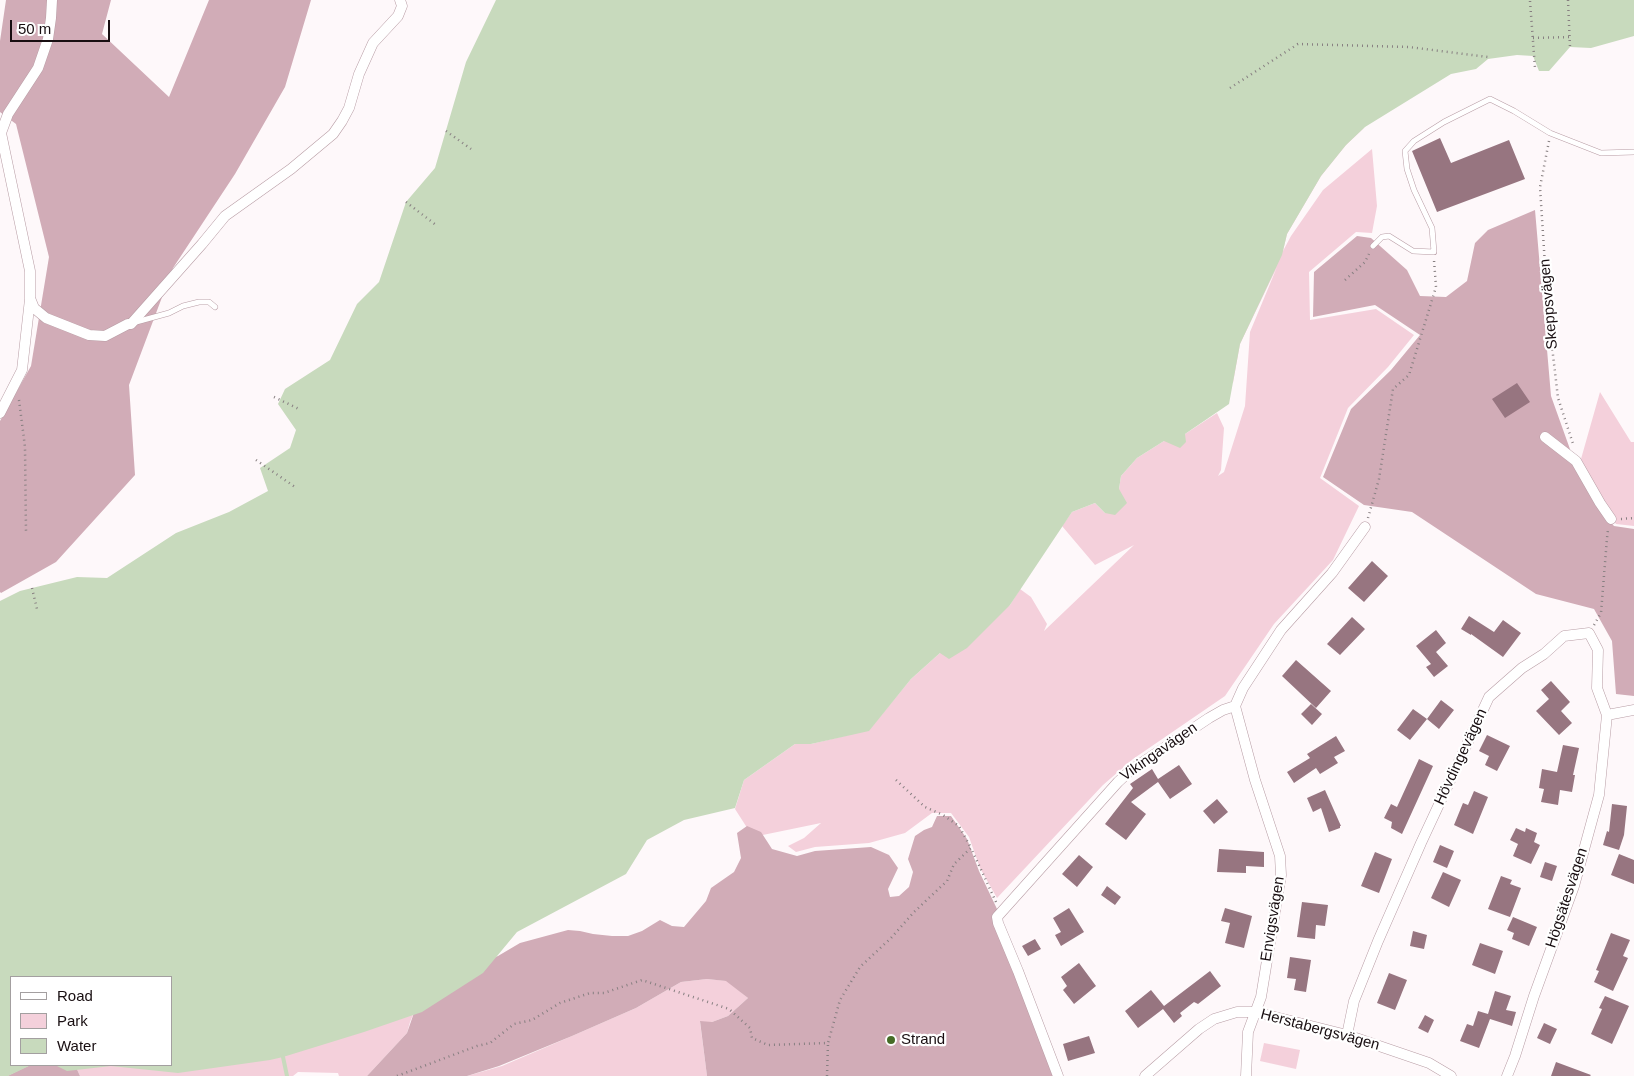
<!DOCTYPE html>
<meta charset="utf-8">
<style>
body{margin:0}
#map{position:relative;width:1634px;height:1076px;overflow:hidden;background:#fef8fa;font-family:Helvetica,sans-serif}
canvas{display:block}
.legend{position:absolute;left:10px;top:976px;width:162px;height:90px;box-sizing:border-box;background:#fff;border:1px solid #a39fa0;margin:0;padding:6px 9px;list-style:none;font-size:15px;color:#180e11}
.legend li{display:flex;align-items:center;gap:10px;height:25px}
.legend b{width:25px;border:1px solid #a39fa0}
.scale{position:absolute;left:10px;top:20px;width:100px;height:22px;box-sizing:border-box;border:2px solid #180e11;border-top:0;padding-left:6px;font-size:15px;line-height:18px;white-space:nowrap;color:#180e11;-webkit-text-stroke:4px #fff;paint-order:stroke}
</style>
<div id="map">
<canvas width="1634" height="1076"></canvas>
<ul class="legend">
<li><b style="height:6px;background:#fff"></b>Road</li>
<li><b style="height:14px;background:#f4d0db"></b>Park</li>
<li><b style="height:14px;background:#c8dabd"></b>Water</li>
</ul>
<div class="scale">50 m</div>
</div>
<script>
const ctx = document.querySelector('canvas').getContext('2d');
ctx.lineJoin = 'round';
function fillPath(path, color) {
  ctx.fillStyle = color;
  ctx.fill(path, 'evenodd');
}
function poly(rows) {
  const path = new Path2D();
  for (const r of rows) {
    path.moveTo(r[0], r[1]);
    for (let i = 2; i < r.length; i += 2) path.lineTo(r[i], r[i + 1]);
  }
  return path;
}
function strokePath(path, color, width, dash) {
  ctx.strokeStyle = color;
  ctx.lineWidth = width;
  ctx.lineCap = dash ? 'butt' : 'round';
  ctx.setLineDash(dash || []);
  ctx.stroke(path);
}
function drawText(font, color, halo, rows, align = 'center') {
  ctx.font = font + ' Helvetica,sans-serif';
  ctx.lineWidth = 4.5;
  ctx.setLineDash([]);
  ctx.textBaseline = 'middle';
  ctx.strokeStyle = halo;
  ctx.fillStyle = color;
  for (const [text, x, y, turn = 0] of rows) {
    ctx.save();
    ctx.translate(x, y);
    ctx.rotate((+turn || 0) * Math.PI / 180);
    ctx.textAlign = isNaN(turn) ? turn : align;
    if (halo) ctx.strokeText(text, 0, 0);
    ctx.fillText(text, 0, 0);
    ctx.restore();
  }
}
fillPath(poly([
 [1365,127,1346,145,1321,176,1287,234,1283,251,1291,236,1323,190,1372,149,1377,206,1372,233,1356,232,1309,272,1310,320,1376,309,1414,335,1388,367,1348,408,1320,478,1359,506,1333,560,1274,624,1225,696,1133,759,1103,785,997,898,980,868,969,837,951,813,932,813,905,833,869,843,815,847,796,852,788,846,804,838,821,823,753,837,735,809,744,780,795,744,811,744,869,730,911,679,940,653,1010,605,1020,589,1031,597,1047,624,1044,631,1134,545,1095,565,1062,526,1072,512,1095,503,1105,513,1119,489,1121,476,1137,458,1164,441,1185,434,1217,413,1224,428,1221,470,1218,476,1224,472,1245,406,1250,332,1277,267,1240,344,1233,383,1236,215],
 [1600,392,1631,442,1634,442,1634,526,1616,524,1602,502,1581,459],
 [440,951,410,1022,407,1033,367,1076,339,1076,338,1073,298,1072,293,1076,80,1076,75,1065,171,1065],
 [707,979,728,981,748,998,728,1016,712,1022,700,1022,707,1076,467,1076,502,1066,572,1036,636,1008,681,982],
 [1264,1043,1300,1050,1296,1069,1260,1061]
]), '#f4d0db');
fillPath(poly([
 [6,0,111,0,102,34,169,97,209,0,311,0,285,87,235,174,173,268,129,385,135,475,56,562,1,593,0,592,0,421,31,366,49,257,16,124,0,112,0,41],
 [1535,210,1551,396,1576,466,1597,507,1614,526,1634,529,1634,696,1616,694,1612,641,1594,609,1536,594,1412,512,1364,505,1323,477,1351,409,1391,370,1420,335,1375,305,1313,317,1314,272,1357,236,1371,238,1407,270,1420,296,1446,297,1467,281,1475,243,1488,230],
 [937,816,951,816,967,839,979,871,997,909,997,917,1056,1076,707,1076,700,1021,712,1022,728,1016,748,998,726,981,707,979,681,982,636,1008,572,1036,499,1066,467,1076,367,1076,407,1033,416,1007,480,963,498,956,520,943,568,930,580,931,593,934,612,936,628,936,642,931,660,920,672,926,684,927,706,901,711,888,734,872,741,858,737,833,747,826,761,832,772,849,797,856,815,851,871,847,889,855,898,868,888,889,890,897,899,896,909,887,913,872,908,859,915,836,924,830,932,827],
 [30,1065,75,1065,80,1076,7,1076]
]), '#d1acb7');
fillPath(poly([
 [496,0,1634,0,1634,36,1591,48,1570,47,1549,71,1539,71,1533,56,1517,55,1488,59,1476,69,1451,74,1365,127,1346,145,1321,176,1287,234,1282,255,1240,344,1229,404,1185,434,1186,442,1180,448,1164,441,1137,458,1121,476,1119,489,1127,503,1115,515,1105,513,1095,503,1072,512,1010,605,967,648,949,659,940,653,911,679,869,731,811,744,795,744,744,780,735,808,684,820,647,840,626,874,517,932,483,973,422,1012,364,1032,283,1057,270,1060,178,1073,111,1066,67,1071,55,1065,171,1065,171,977,11,977,11,1065,31,1065,8,1076,0,1076,0,601,20,591,77,577,107,578,176,533,229,512,268,491,260,468,290,448,296,430,278,404,285,389,330,360,357,304,379,282,406,202,435,168,466,62]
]), '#c8dabd');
strokePath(poly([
 [283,1057,287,1076]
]), '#c8dabd', 4);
fillPath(poly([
 [1440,138,1451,163,1509,140,1525,179,1437,212,1412,151],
 [1517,383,1530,402,1505,418,1492,399],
 [1372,561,1388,576,1364,602,1348,588],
 [1469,616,1494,632,1503,620,1521,633,1503,657,1471,634,1471,635,1461,629],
 [1352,617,1365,629,1340,655,1327,644],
 [1436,630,1446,643,1436,652,1448,666,1434,677,1426,667,1431,664,1416,646],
 [1296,660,1331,691,1316,708,1282,676],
 [1551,681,1570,702,1561,711,1572,723,1559,735,1536,711,1549,699,1541,690],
 [1441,700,1454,710,1439,729,1427,719],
 [1311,704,1322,714,1312,725,1301,714],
 [1413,709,1427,719,1410,740,1397,730],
 [1487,735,1510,746,1497,771,1485,765,1489,756,1479,751],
 [1336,736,1345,751,1334,757,1338,763,1320,774,1316,768,1294,783,1287,772,1310,758,1307,754],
 [1563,745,1579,748,1573,775,1575,775,1572,792,1560,790,1558,805,1541,802,1544,789,1539,788,1542,769,1557,772],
 [1419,759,1433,766,1402,834,1391,828,1392,822,1384,818,1391,804,1397,807],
 [1179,765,1192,784,1170,799,1158,782,1131,802,1146,814,1126,840,1105,824,1133,788,1130,784,1152,769,1158,779],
 [1325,790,1341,826,1340,826,1340,828,1329,832,1321,808,1313,812,1307,798],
 [1474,791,1488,797,1473,834,1454,825,1463,803,1468,805],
 [1217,799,1228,812,1214,824,1203,811],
 [1612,804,1627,806,1624,835,1619,850,1603,845,1607,831,1609,832],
 [1516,828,1525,832,1526,828,1537,833,1534,842,1540,845,1531,864,1513,856,1518,844,1510,840],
 [1440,845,1454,851,1447,868,1433,862],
 [1219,849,1264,852,1264,867,1246,866,1246,873,1217,872],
 [1375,852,1392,859,1379,893,1361,886],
 [1619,854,1634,860,1634,884,1611,875],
 [1079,855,1093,867,1077,887,1062,874],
 [1545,862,1557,866,1552,881,1540,877],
 [1443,872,1461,880,1449,907,1431,898],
 [1501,876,1512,880,1510,884,1521,888,1510,917,1488,909],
 [1107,886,1121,897,1115,905,1101,895],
 [1302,902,1328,905,1325,926,1316,925,1315,939,1297,937],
 [1069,908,1084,932,1061,946,1055,935,1061,932,1053,918],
 [1225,908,1252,916,1244,948,1225,943,1230,923,1221,921],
 [1513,917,1537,927,1529,946,1512,939,1514,933,1507,930],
 [1413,931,1427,935,1424,949,1410,946],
 [1611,933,1630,940,1623,956,1628,958,1613,991,1594,982,1599,971,1596,970],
 [1035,939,1041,949,1028,956,1022,946],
 [1480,943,1503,951,1495,974,1472,965],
 [1290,957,1311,960,1306,992,1294,990,1296,979,1287,978],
 [1079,963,1096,986,1074,1004,1063,990,1067,986,1061,977],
 [1210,971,1221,986,1198,1004,1194,1002,1180,1013,1182,1016,1174,1023,1163,1009,1138,1028,1125,1011,1151,990,1164,1006],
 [1389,973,1407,980,1395,1010,1377,1003],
 [1495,991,1511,996,1506,1010,1516,1012,1512,1026,1490,1019,1479,1048,1460,1041,1467,1024,1473,1026,1478,1011,1488,1014],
 [1605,996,1629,1006,1612,1044,1591,1034,1602,1009,1599,1008],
 [1425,1015,1434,1020,1428,1033,1418,1028],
 [1544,1023,1557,1029,1550,1044,1537,1038],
 [1089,1036,1095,1053,1068,1061,1063,1044],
 [1556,1062,1591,1075,1590,1076,1551,1076]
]), '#977580');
const lane = poly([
 [1373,246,1382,237,1389,236,1413,251,1434,252,1432,228,1414,190,1407,169,1405,151,1414,141,1444,122,1490,99,1514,111,1550,133,1601,153,1634,152],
 [136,322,169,313,183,306,199,302,209,302,215,307]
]);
const street = poly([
 [52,0,51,18,48,39,38,68,8,114,1,133,30,271,30,298,34,308,46,318,89,335,105,336,128,324],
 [131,324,202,244,225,216,291,169,333,134,342,121,349,108,359,74,373,43,398,16,402,6,400,0],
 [0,413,22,370,30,299],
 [1545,437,1576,461,1600,503,1611,519],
 [1235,706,1255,780,1280,856,1281,875,1261,997,1248,1032,1246,1076],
 [1347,1035,1354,1001,1378,941,1421,843,1489,697,1522,668,1544,654,1564,636,1589,633,1598,650,1597,688,1607,715,1634,710],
 [1058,1076,1018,971,998,923,997,917,1118,782,1131,770,1209,718,1223,710,1235,706,1243,688,1281,630,1332,573,1365,527],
 [1145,1076,1199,1029,1214,1019,1237,1012,1255,1012,1347,1035,1429,1063,1451,1076],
 [1507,1076,1515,1056,1534,996,1574,886,1599,795,1607,715]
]);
strokePath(lane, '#b89da5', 6);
strokePath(street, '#b89da5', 11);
strokePath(poly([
 [1568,0,1570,47],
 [1530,1,1535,68],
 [1533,38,1570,37],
 [1230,88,1298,44,1409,47,1488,57],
 [446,131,471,149],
 [1549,141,1540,187,1548,312,1558,398,1573,444],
 [406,202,436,225],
 [1345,280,1365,262,1369,254],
 [274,397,299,409],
 [19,400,25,447,26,531],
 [256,460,295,487],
 [1368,518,1379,479,1393,389,1409,375,1436,287,1434,260],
 [1621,519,1634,518],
 [32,588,37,609],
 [1594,625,1601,613,1607,538,1608,530],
 [896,780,925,807,943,815,959,826,971,848],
 [397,1076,477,1046,490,1043,514,1024,532,1020,560,1003,590,993,604,993,642,980,729,1009,750,1028,752,1038,768,1045,828,1043,840,1000,860,967,891,938,914,912,947,881,954,864,971,848,996,902],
 [827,1076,828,1043]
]), '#877f81', 2.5, [1, 4]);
strokePath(lane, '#fff', 5);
strokePath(street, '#fff', 10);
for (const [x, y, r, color] of [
 [891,1040,5,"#466c27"]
]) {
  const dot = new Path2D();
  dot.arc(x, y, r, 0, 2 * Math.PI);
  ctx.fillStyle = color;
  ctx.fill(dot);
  strokePath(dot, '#fff', 2);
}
drawText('15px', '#180e11', '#fff', [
 ["Skeppsvägen",1549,304,-95],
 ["Vikingavägen",1159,752,-35],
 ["Hövdingevägen",1461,757,-65],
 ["Högsätesvägen",1567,898,-72],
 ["Envigsvägen",1273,919,-81],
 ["Herstabergsvägen",1320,1030,15]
]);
drawText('15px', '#180e11', '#fff', [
 ["Strand",901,1040]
], 'left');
</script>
